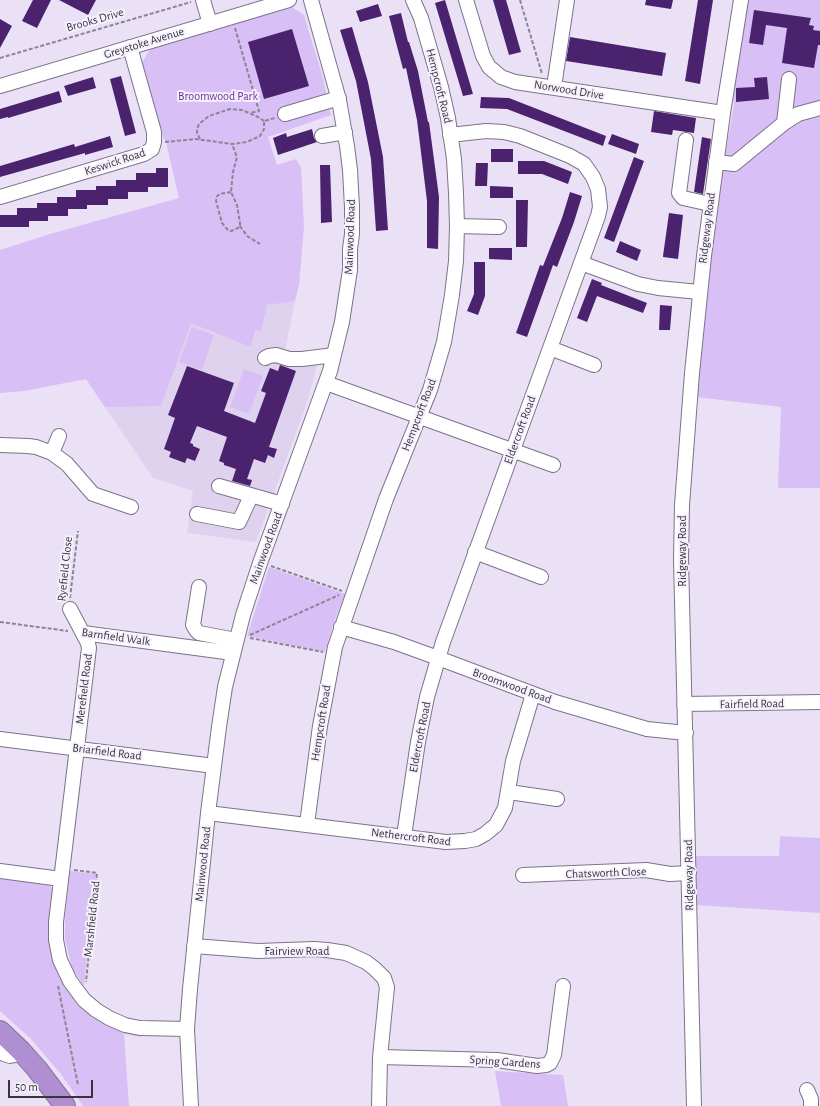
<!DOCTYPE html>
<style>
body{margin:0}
#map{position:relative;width:820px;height:1106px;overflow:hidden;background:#ebe1f7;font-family:"Alegreya Sans",sans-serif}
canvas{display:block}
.scale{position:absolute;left:8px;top:1080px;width:85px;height:18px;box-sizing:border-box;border:2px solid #38343c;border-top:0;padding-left:5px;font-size:12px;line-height:14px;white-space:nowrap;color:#38343c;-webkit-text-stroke:3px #f6f1fe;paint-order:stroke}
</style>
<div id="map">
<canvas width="820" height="1106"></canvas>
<div class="scale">50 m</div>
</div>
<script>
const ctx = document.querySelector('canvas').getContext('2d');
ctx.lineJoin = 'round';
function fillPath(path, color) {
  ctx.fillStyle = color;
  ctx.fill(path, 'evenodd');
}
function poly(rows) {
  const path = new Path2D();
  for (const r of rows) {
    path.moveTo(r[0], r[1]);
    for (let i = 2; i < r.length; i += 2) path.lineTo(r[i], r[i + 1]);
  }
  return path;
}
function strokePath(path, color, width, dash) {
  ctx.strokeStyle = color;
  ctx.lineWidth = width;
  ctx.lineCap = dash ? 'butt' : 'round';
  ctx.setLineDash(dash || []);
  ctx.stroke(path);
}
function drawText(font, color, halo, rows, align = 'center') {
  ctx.font = font + ' "Alegreya Sans",sans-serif';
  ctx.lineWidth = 4;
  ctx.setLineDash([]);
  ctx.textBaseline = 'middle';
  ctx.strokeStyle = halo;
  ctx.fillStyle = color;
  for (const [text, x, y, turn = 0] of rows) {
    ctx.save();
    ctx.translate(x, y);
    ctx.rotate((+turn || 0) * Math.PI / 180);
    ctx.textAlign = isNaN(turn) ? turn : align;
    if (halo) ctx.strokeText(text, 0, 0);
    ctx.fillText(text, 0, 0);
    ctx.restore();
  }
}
fillPath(poly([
 [179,198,233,309,295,301,285,351,292,353,321,350,307,403,256,542,187,533,193,491,153,478,86,379]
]), '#dfd2ef');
fillPath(poly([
 [746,0,820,0,820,488,778,488,781,407,696,397,709,268,725,156,734,104,733,95],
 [292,7,304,15,323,78,331,115,268,137,277,165,296,159,301,167,304,227,299,285,295,301,267,305,261,331,255,330,251,347,191,323,161,406,105,407,86,379,24,391,0,393,0,250,50,234,179,198,166,142,163,137,142,63,150,49],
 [192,327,214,335,202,370,179,362],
 [244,369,263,376,249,414,230,407],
 [269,567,345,594,334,622,325,652,247,636],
 [780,836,820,838,820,913,695,905,694,856,779,856],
 [70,871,96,874,84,986,72,967,65,940,65,918],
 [0,875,50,885,54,891,63,978,139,1032,140,1037,124,1034,129,1106,83,1106,61,1074,47,1058,31,1039,0,1011],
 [495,1071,563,1075,568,1106,501,1106]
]), '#d8bff5');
fillPath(poly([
 [33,0,51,0,37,28,22,21],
 [59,0,96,0,88,15],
 [445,0,473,94,463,96,435,3],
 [493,0,506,0,521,52,509,55],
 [646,0,673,0,671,9,645,5],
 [698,0,713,0,700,84,685,81],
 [378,4,382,16,360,22,356,11],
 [754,10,811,18,809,25,814,26,813,30,820,31,820,45,818,45,814,68,782,63,787,28,766,25,763,45,749,43],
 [401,13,408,42,409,42,418,71,428,122,429,122,439,197,438,249,427,248,427,201,417,120,406,68,403,69,389,16],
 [0,19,12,26,0,48],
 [352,27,368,82,383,157,388,230,376,231,371,159,356,81,340,30],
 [292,29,309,86,264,99,248,42],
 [570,37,666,53,662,76,566,61],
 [121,76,136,133,125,136,110,79],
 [93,77,96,88,68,96,64,86],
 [767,77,769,99,736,102,736,88,755,87,754,78],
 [59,91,62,102,8,118,8,117,0,119,0,109],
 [481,97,509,98,606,136,603,146,507,109,480,108],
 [654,111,696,118,694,133,673,130,672,135,651,132],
 [312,129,314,138,317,142,278,155,273,138,286,133,287,137],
 [612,134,639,144,636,154,608,144],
 [110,136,113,147,85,155,85,153,0,177,0,166,74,144,75,147],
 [702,137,711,139,703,194,694,192],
 [491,149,513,149,513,162,491,162],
 [634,157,644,161,614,242,604,238],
 [518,161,544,161,572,172,568,184,542,174,518,174],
 [476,163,488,163,487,186,475,186],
 [320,165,330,165,332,222,321,223],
 [156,168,168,168,168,187,148,187,148,192,128,192,128,199,108,199,108,205,87,205,87,209,68,209,68,216,48,216,48,221,29,221,29,227,0,227,0,215,17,215,17,208,37,208,37,203,57,203,57,197,76,197,76,190,96,190,96,186,116,186,116,180,136,180,136,173,156,173],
 [490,186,513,187,513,198,490,198],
 [570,192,582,196,574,222,557,267,553,265,527,337,516,333,540,265,543,266,562,218],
 [516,200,528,200,527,247,516,247],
 [669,213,683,215,678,259,663,257,663,256],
 [620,241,641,250,637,261,616,252],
 [489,248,512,248,512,260,489,259],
 [474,262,485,262,485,296,478,315,467,311,474,294],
 [592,279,602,283,601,285,647,303,643,313,597,296,587,322,577,318],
 [660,305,672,306,670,330,659,330],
 [280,365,296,371,269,447,277,449,274,458,268,455,265,463,254,459,247,479,252,480,250,486,232,481,236,469,224,465,224,463,219,461,227,437,197,426,190,443,193,444,193,446,200,449,195,461,187,458,185,463,169,457,171,452,164,449,175,418,168,415,187,366,234,383,224,411,255,423,266,393,261,391,270,368,278,371]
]), '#4b226e');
const minor = poly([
 [203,0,210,24],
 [466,0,483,56,489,67,501,77,515,82,723,113],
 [0,86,289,0],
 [554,87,567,0],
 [285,114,339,98],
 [784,123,798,114,820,108],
 [322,136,345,132],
 [686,140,679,193,683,198,710,204],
 [716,162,734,164,784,123,789,79],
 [0,197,144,154,152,149,154,142,154,132,130,47],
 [457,226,499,227],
 [581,263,638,284,658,288,699,292],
 [550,348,594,365],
 [265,358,269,356,276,355,289,359,302,359,334,355],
 [326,383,553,465],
 [0,445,28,446,36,447,52,453,67,464,93,494,131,507],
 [52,453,59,436],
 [219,486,282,504],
 [197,514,239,522,251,496],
 [475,552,541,577],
 [199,587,193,625,196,630,199,633,236,640],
 [70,609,88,643,89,648,56,922,56,940,60,960,70,981,84,1000,96,1010,109,1018,125,1025,140,1028,187,1029],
 [341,627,394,642,438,658,555,702,647,729,686,733],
 [83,633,233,653],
 [684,704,820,702],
 [0,739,214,766],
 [509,792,557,799],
 [208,813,446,842,465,841,476,839,485,834,496,825,505,808,513,761,533,694],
 [307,824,320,726,335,647,386,499,430,390,444,342,452,295,456,261,457,226,456,193,454,159,448,118,441,87,421,18,413,0],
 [404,836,418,742,427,697,443,642,581,263,598,216,600,207,598,189,593,177,584,164,570,156,520,136,504,132,486,131,450,135],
 [0,871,61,879],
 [523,875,646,870,670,874,689,873],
 [194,946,258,951,314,949,327,950,346,953,366,962,375,969,384,978,387,987,380,1057,379,1106],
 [0,1050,4,1054,10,1056,15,1055,21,1051],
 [380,1057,497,1060,537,1066,546,1065,550,1063,554,1055,563,986],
 [807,1090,811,1099,811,1106],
 [191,1106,187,1029,190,989,208,813,219,727,225,687,243,615,260,563,330,371,342,322,350,270,350,249,352,234,352,207,350,170,347,146,339,100,311,0],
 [694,1106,681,559,682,505,692,373,704,256,723,113,741,0]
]);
const highway = poly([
 [0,1031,21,1051,37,1069,65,1106]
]);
strokePath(minor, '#7c7386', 16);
strokePath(highway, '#856f9d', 22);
strokePath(poly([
 [520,0,542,74],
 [235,28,259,111,250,113],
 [0,58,191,2],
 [200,139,197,133,197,129,199,124,209,116,230,109,242,110,258,117,264,121],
 [165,142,196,139,232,144,247,142,260,136,264,129,264,121,275,118],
 [231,192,220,194,217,196,216,201,222,223,228,230,231,231,238,228,240,226,240,223,237,205,231,192,233,172,237,157,232,144],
 [240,226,247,236,260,244],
 [271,566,342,591],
 [70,598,78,531],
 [0,622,68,631],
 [250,635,339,595],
 [250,638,323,652],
 [74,870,97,873,86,982],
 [58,986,78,1085]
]), '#8c8594', 2, [4, 2]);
strokePath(minor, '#fff', 14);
strokePath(highway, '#af8fd1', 20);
drawText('12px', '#38343c', '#f6f1fe', [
 ["Brooks Drive",95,20,-16],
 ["Greystoke Avenue",144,43,-17],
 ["Hempcroft Road",439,86,76],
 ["Norwood Drive",569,90,9],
 ["Keswick Road",115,162,-18],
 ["Ridgeway Road",707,228,-83],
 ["Mainwood Road",350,237,-88],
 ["Hempcroft Road",419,415,-69],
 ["Eldercroft Road",520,430,-70],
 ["Mainwood Road",266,548,-70],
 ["Ridgeway Road",682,551,-90],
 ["Ryefield Close",65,569,-84],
 ["Barnfield Walk",116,637,8],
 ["Broomwood Road",512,686,20],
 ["Merefield Road",84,689,-83],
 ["Fairfield Road",752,704,-1],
 ["Hempcroft Road",321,723,-81],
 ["Eldercroft Road",420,737,-79],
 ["Briarfield Road",107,752,7],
 ["Nethercroft Road",411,837,7],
 ["Mainwood Road",203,864,-84],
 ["Chatsworth Close",606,873,-2],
 ["Ridgeway Road",689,875,-91],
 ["Marshfield Road",92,919,-84],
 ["Fairview Road",297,951],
 ["Spring Gardens",505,1062,4]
]);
drawText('12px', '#6a3497', '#f6f1fe', [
 ["Broomwood Park",218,96]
]);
</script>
